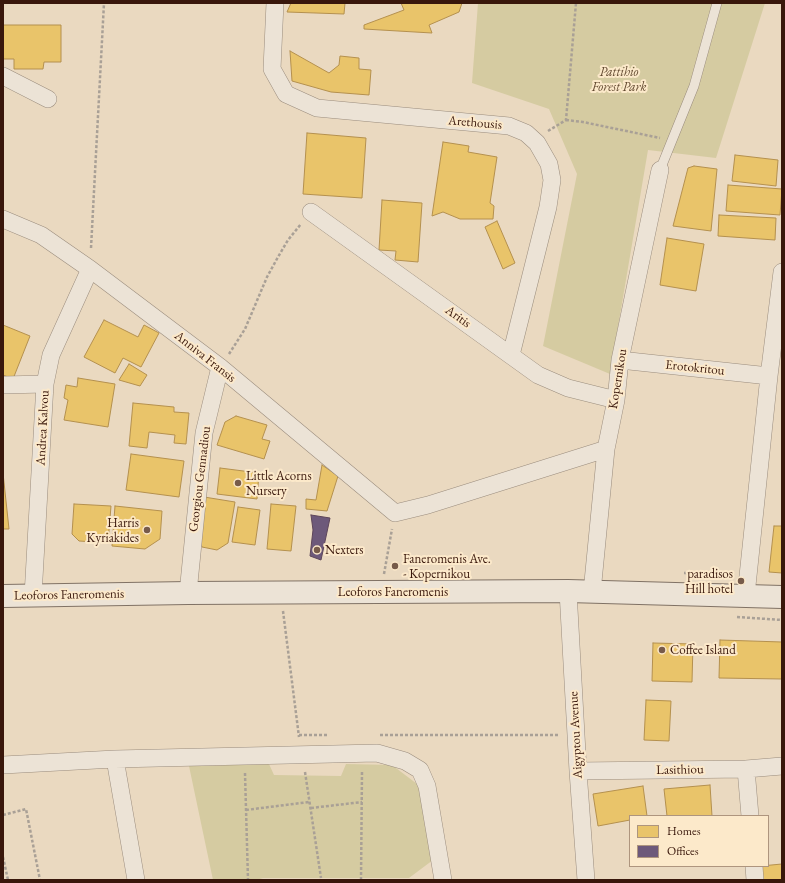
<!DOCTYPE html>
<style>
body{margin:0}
#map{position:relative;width:785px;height:883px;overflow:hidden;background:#ead9c0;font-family:"EB Garamond",serif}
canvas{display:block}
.frame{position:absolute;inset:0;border:4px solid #39170b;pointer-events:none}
.legend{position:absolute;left:629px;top:815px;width:140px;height:52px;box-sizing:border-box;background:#fce9ca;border:1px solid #ae957e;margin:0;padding:5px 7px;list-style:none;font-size:12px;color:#39170b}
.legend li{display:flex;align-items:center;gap:8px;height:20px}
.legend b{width:20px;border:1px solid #ae957e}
</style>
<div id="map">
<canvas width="785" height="883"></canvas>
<div class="frame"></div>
<ul class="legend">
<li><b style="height:11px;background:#e9c46a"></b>Homes</li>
<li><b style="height:11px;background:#6d597a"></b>Offices</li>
</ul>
</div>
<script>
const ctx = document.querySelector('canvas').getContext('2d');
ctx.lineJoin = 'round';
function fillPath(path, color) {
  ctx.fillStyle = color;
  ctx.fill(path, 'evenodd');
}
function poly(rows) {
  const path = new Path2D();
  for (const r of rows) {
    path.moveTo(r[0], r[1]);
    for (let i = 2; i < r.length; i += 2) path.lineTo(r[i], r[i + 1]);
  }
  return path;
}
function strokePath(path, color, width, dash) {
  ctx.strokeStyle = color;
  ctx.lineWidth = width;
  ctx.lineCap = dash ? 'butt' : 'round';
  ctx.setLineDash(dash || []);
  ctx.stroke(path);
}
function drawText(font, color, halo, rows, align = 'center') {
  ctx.font = font + ' "EB Garamond",serif';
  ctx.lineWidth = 4;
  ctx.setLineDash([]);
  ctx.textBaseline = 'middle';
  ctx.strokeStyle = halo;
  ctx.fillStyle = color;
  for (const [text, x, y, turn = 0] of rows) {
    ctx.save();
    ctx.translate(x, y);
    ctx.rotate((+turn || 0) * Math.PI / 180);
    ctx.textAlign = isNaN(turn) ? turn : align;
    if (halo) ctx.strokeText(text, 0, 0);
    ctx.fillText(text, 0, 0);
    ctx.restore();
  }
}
fillPath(poly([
 [478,3,765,3,716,158,648,150,610,374,543,346,577,174,549,109,472,83],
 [269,764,274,775,341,776,346,764,392,765,421,787,433,860,409,878,263,878,256,880,213,880,189,766]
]), '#d5cba1');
const homes = poly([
 [291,3,345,3,344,14,287,12,291,3],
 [401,3,462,3,459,12,429,25,432,33,364,29,364,25,404,10,401,3],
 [3,25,61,25,61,62,44,62,43,69,14,69,14,59,3,59,3,25],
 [290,51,329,73,339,65,340,56,359,58,359,69,371,70,369,95,331,92,292,81,290,51],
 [307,133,366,138,362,198,303,194,307,133],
 [443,142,469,146,468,152,497,157,490,203,494,206,493,219,460,219,443,212,432,216,443,142],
 [735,155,778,160,776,186,732,181,735,155],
 [694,166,717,169,711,231,673,226,688,168,694,166],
 [728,185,782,189,780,215,726,211,728,185],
 [382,200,422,203,418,262,395,260,396,251,379,250,382,200],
 [719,215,776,218,775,240,718,236,719,215],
 [497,221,515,263,503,269,485,227,497,221],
 [667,238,704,244,696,291,660,285,667,238],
 [104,320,138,337,144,325,159,333,141,367,123,358,115,373,84,357,104,320],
 [3,325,30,336,13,379,3,375,3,325],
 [129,364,147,375,140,386,119,380,129,364],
 [78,378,115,384,108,427,64,420,68,400,64,398,66,385,77,387,78,378],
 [133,403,174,407,174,412,189,413,186,444,174,443,175,435,149,432,147,448,129,446,133,403],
 [236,416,267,425,262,439,270,441,264,459,217,445,225,422,236,416],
 [131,454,184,461,179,497,126,490,131,454],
 [322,465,338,476,327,511,306,509,306,499,316,500,322,465],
 [220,468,259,473,257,499,217,494,220,468],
 [3,473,9,529,3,529,3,473],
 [204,497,235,502,228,543,217,550,202,547,198,539,204,497],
 [74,504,111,506,108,543,79,541,72,534,74,504],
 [271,504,296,506,291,551,267,549,271,504],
 [115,506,162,511,160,539,145,549,112,546,115,506],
 [238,507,260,510,255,545,232,542,238,507],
 [774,526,782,526,782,573,769,572,774,526],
 [720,640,782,642,782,679,719,678,720,640],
 [653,643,693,644,692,682,652,681,653,643],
 [646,700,671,701,669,741,644,740,646,700],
 [710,785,712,816,667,816,664,789,710,785],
 [643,786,647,816,630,816,630,820,598,826,593,794,643,786],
 [782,864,782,880,762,880,761,866,782,864]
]);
fillPath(homes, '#e9c46a');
strokePath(homes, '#b4904e', 1);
const offices = poly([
 [311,515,330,518,321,560,310,556,313,530,311,515]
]);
fillPath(offices, '#6d597a');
strokePath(offices, '#5d4559', 1);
const lane = poly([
 [660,170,694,86,717,3]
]);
const street = poly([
 [275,3,272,69,286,94,317,108,509,126,526,133,537,143,549,164,552,180,548,207,511,355],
 [3,76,48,99],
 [311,212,538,375,568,388,616,400],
 [3,219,41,235,90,269,220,367,395,513,428,505,606,449],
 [620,360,769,376],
 [3,385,45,384],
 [568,591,578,771,586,880],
 [592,592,606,449,616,400,620,360,660,170],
 [188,593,204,433,220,367],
 [746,595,769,376,782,272],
 [33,596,45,384,51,355,90,269],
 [115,759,136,880],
 [3,765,115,759,377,753,405,761,420,770,427,786,443,880],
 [746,769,750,816],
 [578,771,746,769,782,766],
 [754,866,755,880]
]);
const secondary = poly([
 [3,596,188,593,568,591,782,597]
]);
strokePath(lane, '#9a8c7d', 10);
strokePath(street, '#9a8c7d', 18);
strokePath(secondary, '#807265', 24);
strokePath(poly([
 [566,120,583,122,660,138],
 [548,131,566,120,576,3],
 [91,248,104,3],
 [229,354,245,329,267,277,278,257,288,240,301,224],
 [684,573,692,573],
 [384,574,392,529],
 [283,611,299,737],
 [737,617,782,620],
 [299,735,327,735],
 [380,735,559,735],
 [305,772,321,878],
 [245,773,248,880],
 [311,808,362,802],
 [246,810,309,802],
 [3,815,26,809,40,880],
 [3,857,8,880],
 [361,880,362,771]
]), '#a9a096', 2.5, [3, 2]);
strokePath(lane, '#ece3d6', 9);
strokePath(street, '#ece3d6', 17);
strokePath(secondary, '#ece3d6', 22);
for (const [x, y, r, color] of [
 [238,483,4,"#775b4a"],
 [147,530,4,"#775b4a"],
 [317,550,4,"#775b4a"],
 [395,566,4,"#775b4a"],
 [741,581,4,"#775b4a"],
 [662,650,4,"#775b4a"]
]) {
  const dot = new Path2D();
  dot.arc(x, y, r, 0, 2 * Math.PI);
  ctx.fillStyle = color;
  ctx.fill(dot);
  strokePath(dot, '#fce9ca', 1.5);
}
drawText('italic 13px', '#624930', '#fce9ca', [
 ["Pattihio",619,72],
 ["Forest Park",619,87]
]);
drawText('13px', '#39170b', '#fce9ca', [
 ["Arethousis",475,123,5],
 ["Aritis",458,317,36],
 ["Anniva Fransis",205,357,38],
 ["Erotokritou",695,368,6],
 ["Kopernikou",618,379,-81],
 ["Andrea Kalvou",43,428,-87],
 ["Georgiou Gennadiou",200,479,-83],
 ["Leoforos Faneromenis",393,592],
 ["Leoforos Faneromenis",69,595,-1],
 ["Aigyptou Avenue",576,735,-93],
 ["Lasithiou",680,770,-1]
]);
drawText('13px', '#39170b', '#fce9ca', [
 ["Little Acorns",246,476],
 ["Nursery",246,491],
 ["Harris",139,523,"right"],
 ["Kyriakides",139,538,"right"],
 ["Nexters",325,550],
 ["Faneromenis Ave.",403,559],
 ["- Kopernikou",403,574],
 ["paradisos",733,574,"right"],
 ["Hill hotel",733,589,"right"],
 ["Coffee Island",670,650]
], 'left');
</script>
